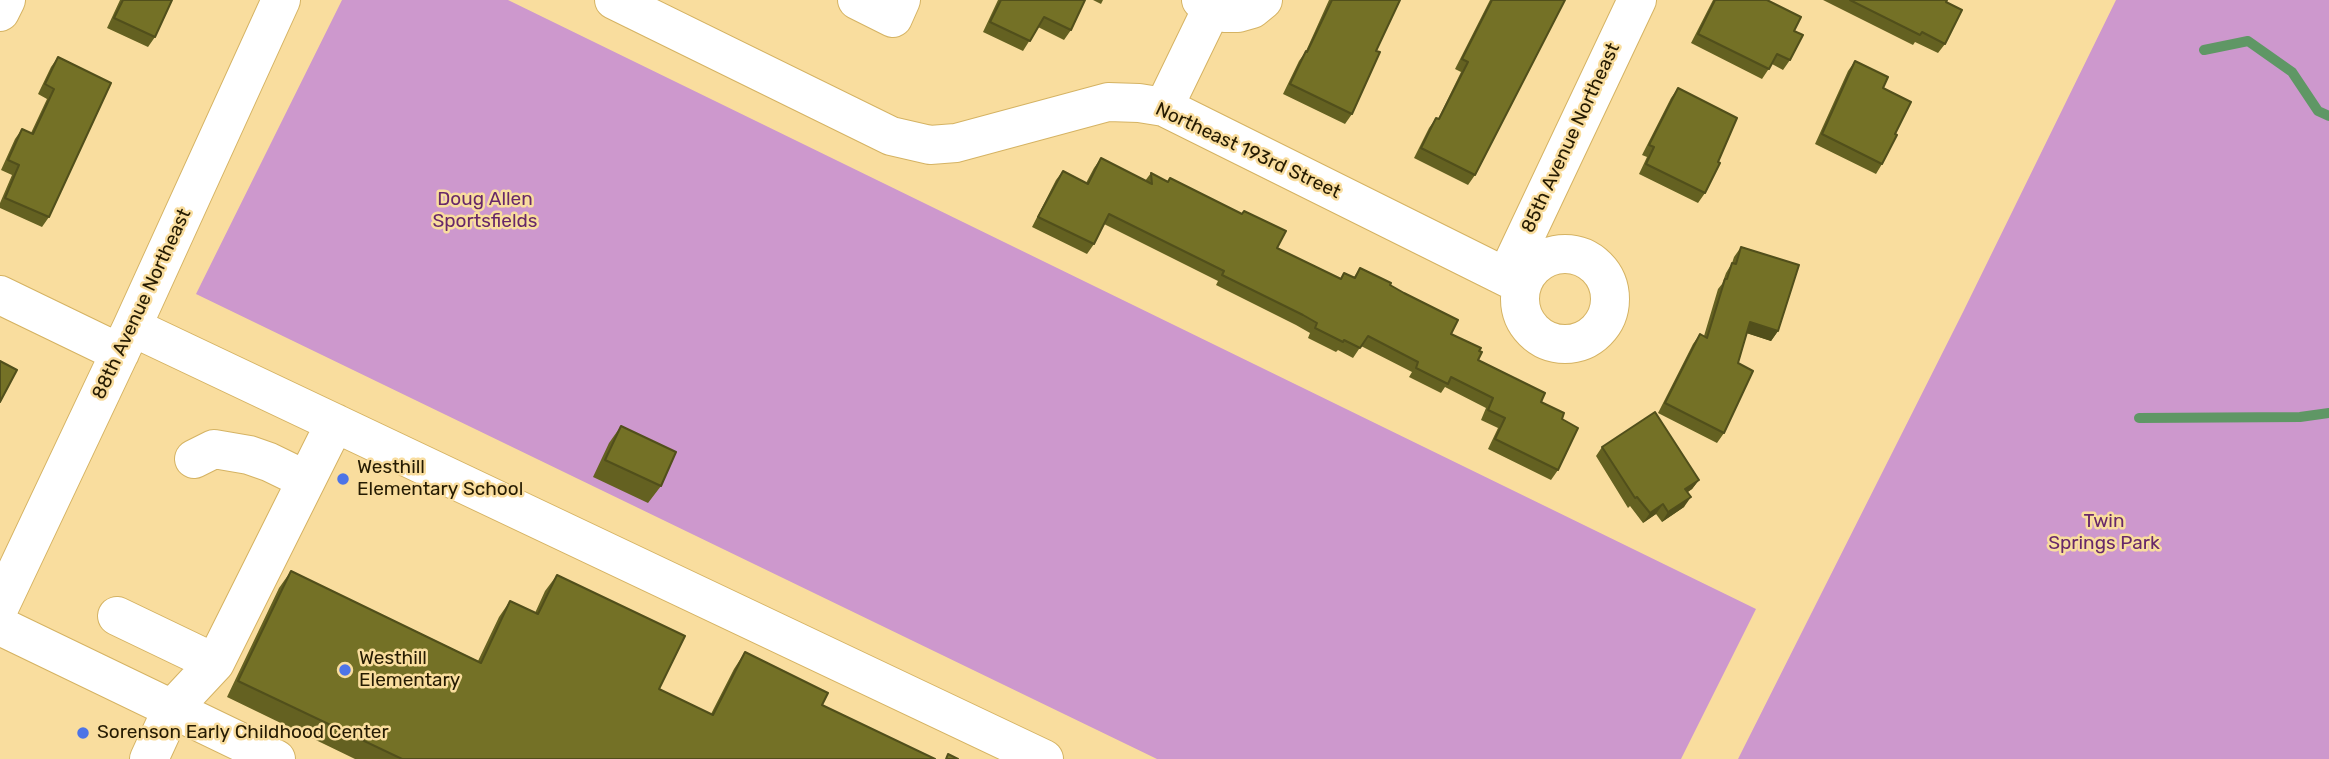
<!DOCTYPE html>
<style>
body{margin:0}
canvas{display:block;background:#f9dd9e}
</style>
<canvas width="2329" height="759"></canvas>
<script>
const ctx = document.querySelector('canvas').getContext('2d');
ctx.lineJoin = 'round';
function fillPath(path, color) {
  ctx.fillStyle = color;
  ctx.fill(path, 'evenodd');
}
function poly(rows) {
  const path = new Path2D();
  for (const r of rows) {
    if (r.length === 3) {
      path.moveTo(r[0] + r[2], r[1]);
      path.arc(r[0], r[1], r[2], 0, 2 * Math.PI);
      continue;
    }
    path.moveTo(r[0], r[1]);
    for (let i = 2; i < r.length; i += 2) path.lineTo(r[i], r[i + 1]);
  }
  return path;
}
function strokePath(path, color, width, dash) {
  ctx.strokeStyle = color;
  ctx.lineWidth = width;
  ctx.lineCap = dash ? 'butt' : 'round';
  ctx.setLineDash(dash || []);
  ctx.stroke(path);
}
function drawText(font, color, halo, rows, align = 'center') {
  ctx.font = font + ' Rubik,sans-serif';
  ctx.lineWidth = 5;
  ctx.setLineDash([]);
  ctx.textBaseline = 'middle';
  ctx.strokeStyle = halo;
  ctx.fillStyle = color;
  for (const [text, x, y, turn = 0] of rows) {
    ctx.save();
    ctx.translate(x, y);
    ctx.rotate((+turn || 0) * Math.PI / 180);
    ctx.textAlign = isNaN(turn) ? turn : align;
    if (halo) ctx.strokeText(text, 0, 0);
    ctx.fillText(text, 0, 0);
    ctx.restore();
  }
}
fillPath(poly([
 [342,0,508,0,1756,609,1681,759,1157,759,196,294],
 [2116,0,2329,0,2329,759,1738,759,1963,312]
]), '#cd98cd');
strokePath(poly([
 [2204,50,2248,41,2292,72,2318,111,2329,116],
 [2139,418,2300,417,2329,413]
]), '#5f9765', 10);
const minor = poly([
 [614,0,891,136,930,145,956,143,1108,102,1139,103,1164,107,1522,285],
 [857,0,893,18,901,0],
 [1201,0,1212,8,1224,13,1238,13,1252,9,1263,0],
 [0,12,6,0],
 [1164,107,1212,8],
 [1565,299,45],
 [1506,277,1637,0],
 [0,295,120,353],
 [132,327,1044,759],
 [194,459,214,449,249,455,269,462,306,480],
 [0,606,132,327,281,0],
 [117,616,215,663],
 [0,626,276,759],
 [149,759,172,709,215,663,335,423]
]);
strokePath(minor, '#d5b363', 40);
strokePath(minor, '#fff', 38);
fillPath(poly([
 [120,0,172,0,155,37,148,47,107,28],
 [998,0,1085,0,1071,30,1064,40,1038,27,1023,51,983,32],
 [1093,0,1103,0,1101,4],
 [1329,0,1400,0,1376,51,1352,114,1345,124,1283,94,1299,61,1306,51],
 [1490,0,1565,0,1475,175,1468,185,1414,158,1429,128,1436,118,1438,119,1461,72,1455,69],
 [1713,0,1767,0,1794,31,1790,60,1783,70,1772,64,1762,79,1691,43],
 [1823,0,1947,0,1946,2,1945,44,1938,53,1915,42,1913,45],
 [58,57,49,217,42,227,0,208,0,203,12,175,1,170,15,139,22,129,31,133,47,99,38,94,51,67],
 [1855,61,1883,88,1895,134,1882,164,1876,174,1815,144,1848,71],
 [1678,88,1705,193,1698,203,1639,174,1647,157,1642,155,1671,98],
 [1101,158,1145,181,1151,173,1277,248,1340,279,1344,273,1354,277,1360,268,1390,285,1451,334,1479,351,1478,360,1541,402,1562,419,1558,470,1551,480,1488,449,1498,428,1481,420,1486,408,1445,387,1441,393,1409,377,1412,372,1361,346,1353,358,1338,350,1336,352,1308,338,1310,333,1296,325,1216,285,1218,281,1104,224,1094,244,1087,254,1032,227,1056,180,1063,171,1086,183,1094,168],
 [1741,247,1778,331,1771,341,1747,333,1738,363,1724,433,1717,443,1658,413,1693,344,1700,334,1704,336,1718,289,1722,284,1726,273,1732,263,1734,257],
 [621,426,661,486,648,503,593,477,609,443],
 [1602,447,1699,480,1692,489,1688,492,1684,507,1662,522,1656,514,1643,523,1630,506,1628,508,1596,456],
 [291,571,478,661,499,617,510,601,535,613,545,591,557,575,659,689,711,714,734,669,745,652,822,705,935,759,355,759,227,697,279,588]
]), '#646121');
fillPath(poly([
 [1750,322,1778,331,1771,341,1743,332],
 [1699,480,1692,489,1678,498,1685,489],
 [1691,497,1684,507,1662,522,1668,512],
 [1663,504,1656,514,1643,523,1650,513]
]), '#514f1b');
const building = poly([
 [123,0,172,0,155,37,114,18,123,0],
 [1001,0,1085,0,1071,30,1044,17,1030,41,990,22,1001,0],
 [1332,0,1400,0,1376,51,1380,52,1352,114,1290,84,1306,51,1307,52,1332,0],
 [1492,0,1565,0,1475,175,1421,148,1436,118,1439,119,1468,62,1462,59,1492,0],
 [1715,0,1767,0,1801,17,1794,31,1803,35,1790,60,1777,54,1769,69,1698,34,1715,0],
 [1850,0,1947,0,1946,2,1962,10,1945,44,1922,32,1920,35,1850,0],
 [58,57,111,83,49,217,5,198,19,165,8,160,22,129,33,134,54,89,45,84,58,57],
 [1855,61,1888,77,1883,88,1911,102,1895,134,1897,135,1882,164,1822,134,1855,61],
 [1678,88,1737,118,1718,162,1720,163,1705,193,1646,164,1654,147,1649,145,1678,88],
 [1101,158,1152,184,1151,173,1168,182,1170,178,1242,214,1244,211,1286,231,1277,248,1341,279,1344,273,1355,278,1360,268,1391,283,1390,285,1404,293,1458,320,1451,334,1481,348,1479,351,1482,352,1478,360,1545,393,1541,402,1564,413,1562,419,1578,428,1558,470,1495,439,1505,418,1488,410,1493,398,1451,377,1448,384,1416,368,1418,362,1368,336,1360,348,1344,340,1343,342,1315,328,1317,323,1303,315,1222,275,1224,271,1109,214,1094,244,1038,217,1063,171,1088,184,1101,158],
 [1741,247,1799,265,1778,331,1750,322,1738,363,1753,371,1724,433,1665,403,1700,334,1707,338,1725,279,1727,279,1732,263,1736,264,1741,247],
 [0,361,17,370,0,402,0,361],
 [1655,412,1699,480,1685,489,1691,497,1668,512,1663,504,1650,513,1637,497,1635,498,1602,447,1655,412],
 [621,426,676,452,661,486,605,460,621,426],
 [291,571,481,663,510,601,538,614,557,575,685,636,659,689,713,715,745,652,828,693,822,705,935,759,402,759,238,681,291,571],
 [948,754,958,759,946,759,948,754]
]);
fillPath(building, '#747126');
strokePath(building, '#514f1b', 2);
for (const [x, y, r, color] of [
 [343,479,7,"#4d74e7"],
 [345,670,7,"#4d74e7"],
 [83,733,7,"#4d74e7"]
]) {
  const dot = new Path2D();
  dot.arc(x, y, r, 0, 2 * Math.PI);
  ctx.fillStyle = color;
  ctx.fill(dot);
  strokePath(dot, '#f9dd9e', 2.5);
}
drawText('19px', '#251b02', '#f9dd9e', [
 ["85th Avenue Northeast",1571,138,-65],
 ["Northeast 193rd Street",1248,151,25],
 ["88th Avenue Northeast",142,304,-65]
]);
drawText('19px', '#672869', '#f9dd9e', [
 ["Doug Allen",485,200],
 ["Sportsfields",485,222],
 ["Twin",2104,522],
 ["Springs Park",2104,544]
]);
drawText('19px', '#251b02', '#f9dd9e', [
 ["Westhill",357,468],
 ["Elementary School",357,490],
 ["Westhill",359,659],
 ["Elementary",359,681],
 ["Sorenson Early Childhood Center",97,733]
], 'left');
</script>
